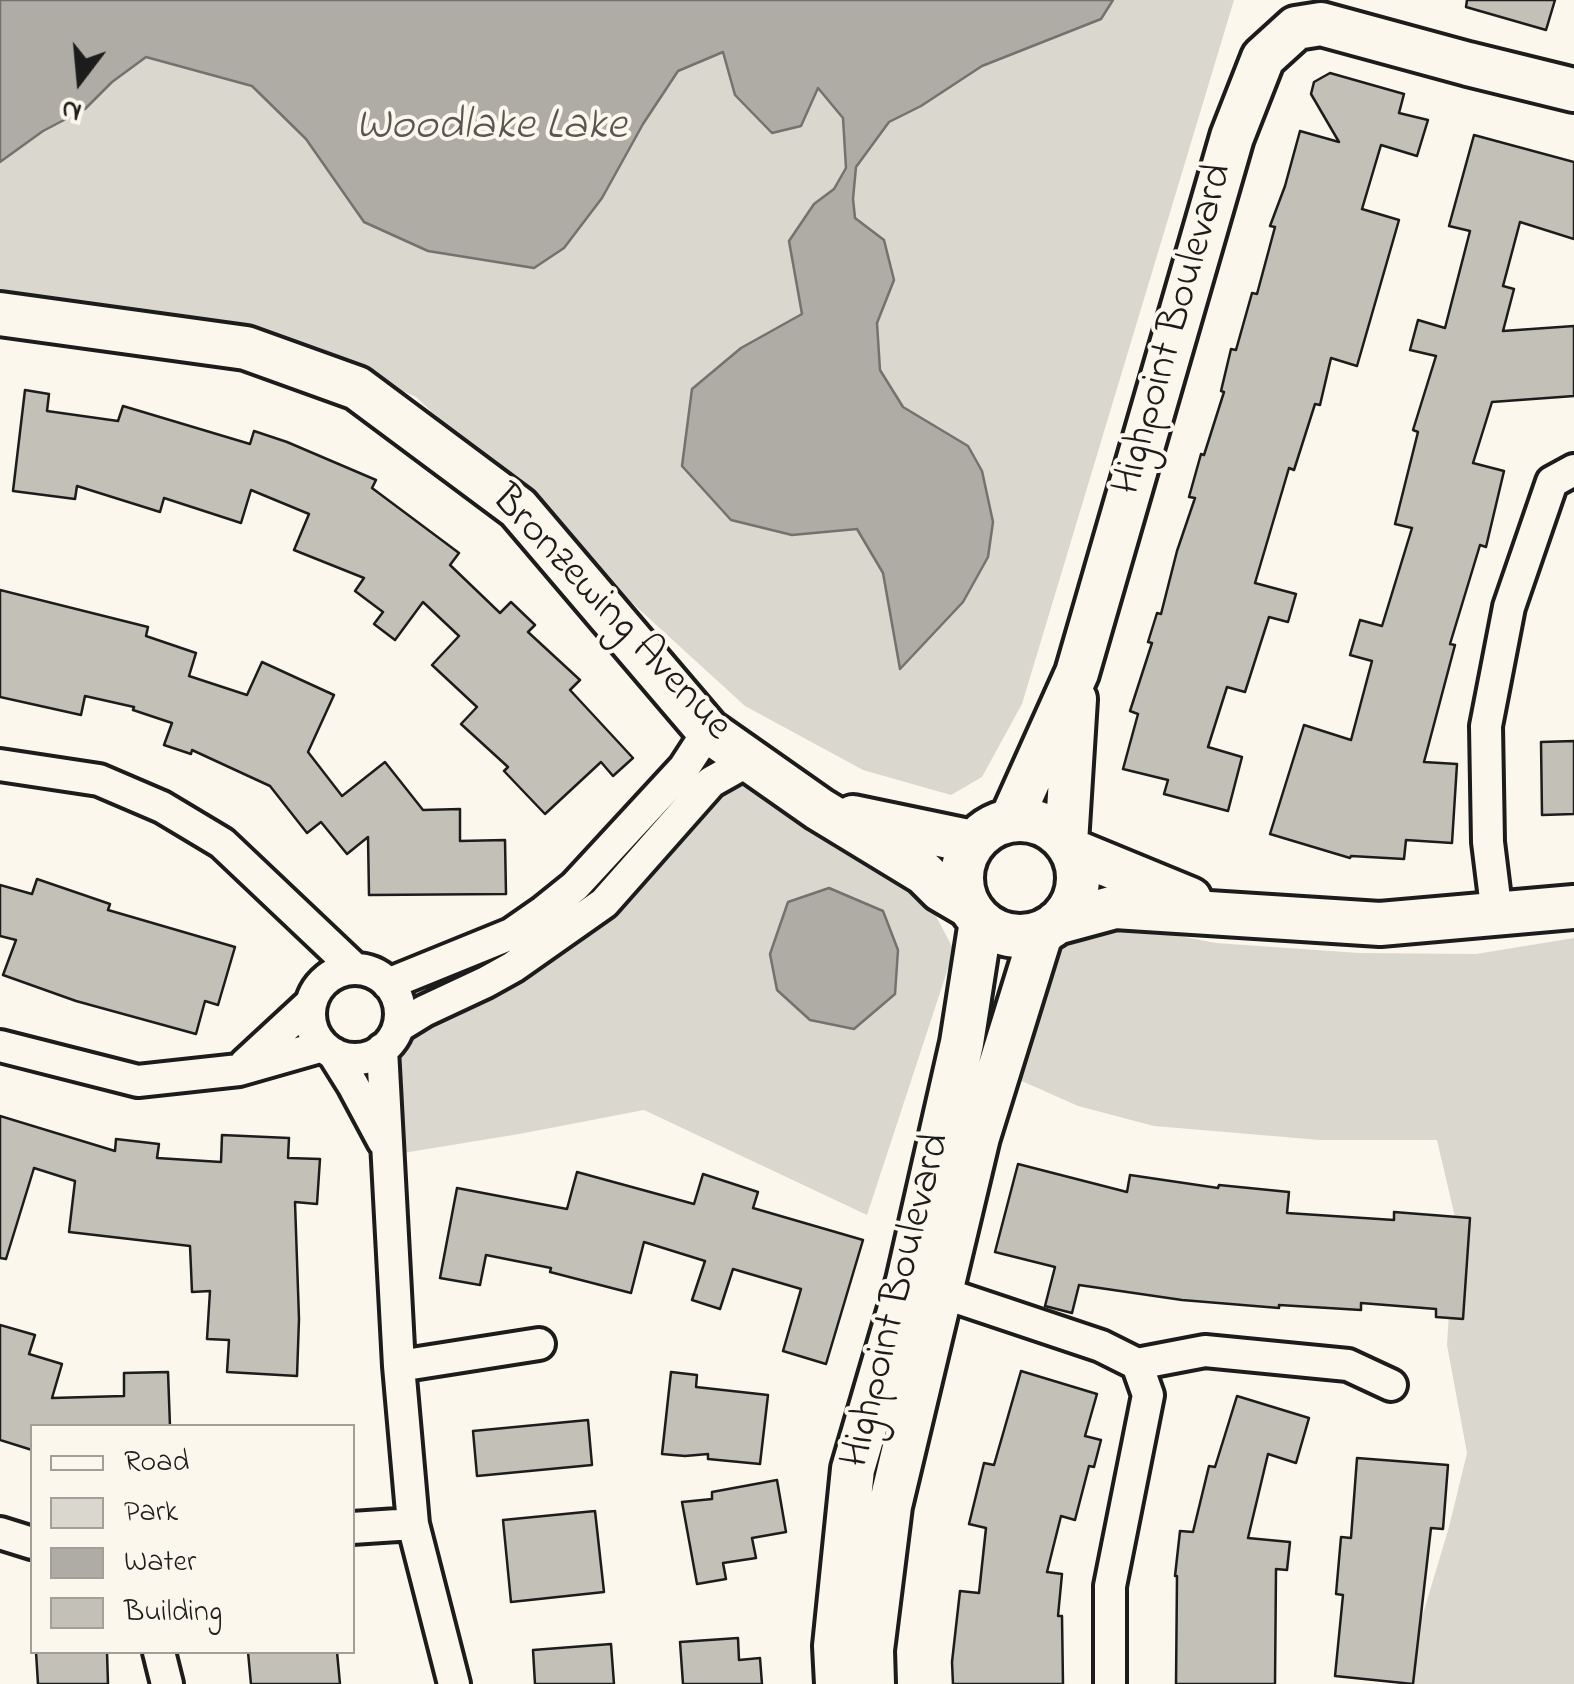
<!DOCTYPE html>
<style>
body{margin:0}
#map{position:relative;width:1574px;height:1684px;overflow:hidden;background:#fbf7ec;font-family:"Indie Flower",sans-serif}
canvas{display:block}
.legend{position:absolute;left:30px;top:1424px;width:325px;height:230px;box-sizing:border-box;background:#fbf7ec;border:2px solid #a29f99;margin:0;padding:12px 18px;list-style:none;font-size:30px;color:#1c1c1c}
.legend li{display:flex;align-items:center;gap:20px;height:50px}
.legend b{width:50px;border:2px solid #a29f99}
.north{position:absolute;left:30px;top:30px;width:100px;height:100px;-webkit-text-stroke:8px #fbf7ec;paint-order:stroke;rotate:196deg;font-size:28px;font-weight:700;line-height:40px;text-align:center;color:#1c1c1c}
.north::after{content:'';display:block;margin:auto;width:35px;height:45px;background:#1c1c1c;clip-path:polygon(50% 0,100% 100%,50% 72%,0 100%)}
</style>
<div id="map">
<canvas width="1574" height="1684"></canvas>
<ul class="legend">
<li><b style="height:12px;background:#fbf7ec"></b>Road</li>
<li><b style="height:28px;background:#dad7ce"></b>Park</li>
<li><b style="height:28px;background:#afaca5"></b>Water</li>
<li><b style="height:28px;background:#c3c0b8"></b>Building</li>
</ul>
<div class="north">N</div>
</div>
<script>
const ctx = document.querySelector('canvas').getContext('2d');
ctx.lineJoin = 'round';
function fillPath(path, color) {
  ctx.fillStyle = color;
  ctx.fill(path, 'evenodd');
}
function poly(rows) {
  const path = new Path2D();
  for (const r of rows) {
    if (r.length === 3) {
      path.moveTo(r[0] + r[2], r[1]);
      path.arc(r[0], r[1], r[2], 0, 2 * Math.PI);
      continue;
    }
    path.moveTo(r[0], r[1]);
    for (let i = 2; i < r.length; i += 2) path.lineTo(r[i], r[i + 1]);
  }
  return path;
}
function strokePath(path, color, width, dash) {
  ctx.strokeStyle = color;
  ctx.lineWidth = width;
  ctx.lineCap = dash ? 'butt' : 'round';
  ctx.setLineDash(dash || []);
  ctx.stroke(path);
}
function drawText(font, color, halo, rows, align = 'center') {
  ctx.font = font + ' "Indie Flower",sans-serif';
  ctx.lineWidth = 8;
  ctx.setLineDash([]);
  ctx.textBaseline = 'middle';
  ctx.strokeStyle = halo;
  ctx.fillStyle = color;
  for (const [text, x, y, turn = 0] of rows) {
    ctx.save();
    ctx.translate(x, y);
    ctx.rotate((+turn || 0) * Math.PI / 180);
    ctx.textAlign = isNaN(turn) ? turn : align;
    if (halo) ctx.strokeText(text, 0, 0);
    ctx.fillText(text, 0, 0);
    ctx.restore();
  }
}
fillPath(poly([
 [0,0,1234,0,1022,704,982,777,951,795,863,770,745,706,618,590,416,397,253,325,0,295],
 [735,772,921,888,954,950,867,1215,644,1110,519,1134,397,1154,392,1080,402,1042,425,1016,510,974],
 [1087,918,1216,943,1359,953,1476,954,1574,938,1574,1684,1402,1684,1449,1527,1467,1453,1447,1345,1455,1217,1437,1140,1320,1140,1154,1126,1078,1106,995,1069,1030,951]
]), '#dad7ce');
const water = poly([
 [0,0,1113,0,1101,19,982,66,921,106,889,122,856,167,853,199,855,218,884,240,894,280,877,323,880,370,903,407,968,446,982,471,993,522,988,557,963,602,900,669,883,573,857,529,792,535,731,520,682,466,692,389,741,348,802,314,789,241,814,204,834,189,846,168,843,118,818,88,801,126,772,133,735,95,723,52,678,71,643,124,602,198,564,248,534,268,428,251,364,222,306,139,252,86,146,57,112,82,85,109,43,131,0,162,0,0],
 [829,888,883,911,898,950,895,994,854,1029,810,1020,777,990,770,954,788,902,829,888]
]);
fillPath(water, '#afaca5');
strokePath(water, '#74726e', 2.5);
const building = poly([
 [1467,0,1555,0,1546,30,1466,7,1467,0],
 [1330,73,1404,94,1399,113,1428,120,1417,156,1381,145,1362,209,1399,220,1357,366,1331,358,1320,405,1315,404,1294,470,1289,468,1255,583,1296,594,1288,622,1269,617,1245,692,1227,687,1208,747,1242,757,1228,811,1164,794,1168,780,1123,769,1138,714,1130,711,1152,643,1148,642,1157,613,1161,614,1177,551,1195,498,1189,497,1201,454,1204,455,1224,392,1221,391,1231,349,1236,350,1252,293,1257,294,1275,227,1270,226,1285,186,1300,131,1339,142,1311,94,1314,82,1330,73],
 [1474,135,1574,162,1574,239,1520,222,1503,286,1514,289,1503,331,1574,326,1574,396,1492,402,1473,463,1504,471,1486,547,1480,545,1450,644,1455,645,1424,762,1457,764,1452,843,1406,840,1404,859,1351,856,1350,858,1270,834,1304,725,1351,740,1372,661,1350,655,1360,620,1382,626,1412,528,1395,524,1418,432,1413,430,1436,356,1410,350,1418,320,1445,328,1470,231,1449,226,1474,135],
 [25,390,49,394,47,411,118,421,123,406,250,444,254,431,287,442,376,480,372,488,459,553,450,565,500,613,511,602,535,625,528,632,580,680,570,690,633,758,613,776,601,762,545,814,504,771,508,767,461,724,477,707,432,665,459,636,423,602,395,640,374,624,383,612,355,591,364,578,294,550,309,514,251,490,241,523,164,498,160,512,77,486,75,499,13,491,25,390],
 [0,590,148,627,146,636,196,653,189,676,247,695,262,662,334,695,308,752,342,796,385,762,423,810,460,809,460,841,505,840,506,894,369,895,368,837,347,854,321,822,307,833,270,786,192,750,191,754,164,745,172,723,133,710,134,707,85,696,81,715,0,697,0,590],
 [1574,741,1574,814,1542,815,1541,742,1574,741],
 [37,879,110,904,108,910,235,947,218,1005,205,1001,196,1034,76,1001,3,975,16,940,0,936,0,885,32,894,37,879],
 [0,1116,115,1151,116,1139,159,1144,157,1158,221,1162,222,1135,289,1138,288,1158,320,1159,317,1204,295,1202,299,1319,297,1376,227,1372,229,1340,207,1339,210,1291,192,1292,190,1246,69,1232,75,1181,34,1168,6,1259,0,1258,0,1116],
 [1018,1164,1127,1192,1130,1175,1218,1188,1219,1185,1289,1192,1287,1213,1394,1220,1394,1212,1470,1218,1463,1319,1436,1317,1436,1309,1361,1303,1361,1310,1279,1305,1279,1308,1182,1300,1079,1285,1072,1313,1045,1306,1055,1267,995,1252,1018,1164],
 [577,1172,694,1204,703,1174,758,1192,753,1208,863,1240,826,1364,783,1351,801,1289,733,1269,720,1309,692,1300,705,1261,644,1242,631,1293,550,1272,551,1268,486,1255,480,1285,440,1278,457,1188,567,1209,577,1172],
 [0,1325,35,1335,29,1354,62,1364,52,1398,124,1396,124,1373,168,1372,170,1426,32,1426,32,1450,0,1440,0,1325],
 [1021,1371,1097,1394,1085,1436,1101,1440,1094,1467,1089,1466,1075,1520,1061,1516,1047,1572,1062,1574,1058,1616,1062,1616,1063,1684,953,1684,952,1662,960,1591,979,1593,986,1528,969,1524,984,1463,994,1465,1021,1371],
 [671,1372,697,1375,696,1387,768,1395,760,1464,708,1459,708,1454,685,1456,662,1454,671,1372],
 [1237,1396,1309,1418,1296,1463,1268,1454,1248,1538,1290,1542,1287,1570,1276,1569,1275,1684,1176,1684,1177,1576,1175,1576,1180,1531,1193,1532,1209,1466,1215,1467,1237,1396],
 [588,1420,592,1465,477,1476,473,1431,588,1420],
 [1357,1458,1448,1465,1443,1529,1431,1528,1413,1684,1335,1676,1343,1595,1336,1594,1341,1537,1351,1538,1357,1458],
 [777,1480,786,1532,752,1538,756,1558,723,1563,726,1579,697,1584,682,1502,712,1499,712,1492,777,1480],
 [595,1511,604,1592,511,1602,503,1520,595,1511],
 [738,1638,739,1660,760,1658,762,1684,683,1684,680,1642,738,1638],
 [611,1644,614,1684,535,1684,533,1650,611,1644],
 [36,1652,107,1652,108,1684,38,1684,36,1652],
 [248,1652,337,1652,340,1684,251,1684,248,1652]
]);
fillPath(building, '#c3c0b8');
strokePath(building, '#1c1c1c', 2.5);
const street = poly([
 [0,765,99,780,162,807,222,843,355,969],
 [1497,915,1488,842,1486,726,1509,607,1552,482,1574,470],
 [355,1014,45],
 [388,984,511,934,544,911,575,886,684,768,708,731],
 [398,1027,424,1011,486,982,513,967,604,903,711,782,750,760],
 [0,1046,138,1081,239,1070,323,1046],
 [382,1049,399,1366,413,1524,454,1684],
 [333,1053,353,1085,383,1141],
 [245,1064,311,1003],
 [925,1287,1101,1346,1137,1364,1148,1395,1110,1586,1110,1684],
 [1137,1364,1205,1351,1348,1365,1391,1385],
 [399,1366,539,1344],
 [352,1528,413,1524],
 [0,1533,32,1543],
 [159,1652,167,1684]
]);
const secondary = poly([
 [0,314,246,348,357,388,518,508,708,731,819,809,924,873,941,890,970,907],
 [853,817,973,842],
 [1011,820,1077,673,1232,137,1263,58,1296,28,1321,24,1468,64,1574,90],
 [1020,878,58],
 [1066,843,1075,699],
 [1071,850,1190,899],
 [1056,923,1115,907,1380,924,1574,907],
 [837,1684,835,1646,853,1469,908,1281,962,1043,981,921],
 [873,1684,872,1650,890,1506,978,1137,1040,937,1046,930]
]);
strokePath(street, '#1c1c1c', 38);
strokePath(secondary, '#1c1c1c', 50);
strokePath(street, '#fbf7ec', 30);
strokePath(secondary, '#fbf7ec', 42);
drawText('42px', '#1c1c1c', '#fbf7ec', [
 ["Highpoint Boulevard",1176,330,-74],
 ["Bronzewing Avenue",609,615,47],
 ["Highpoint Boulevard",899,1301,-76]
]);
drawText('italic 45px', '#575653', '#fbf7ec', [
 ["Woodlake Lake",491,130]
]);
</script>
